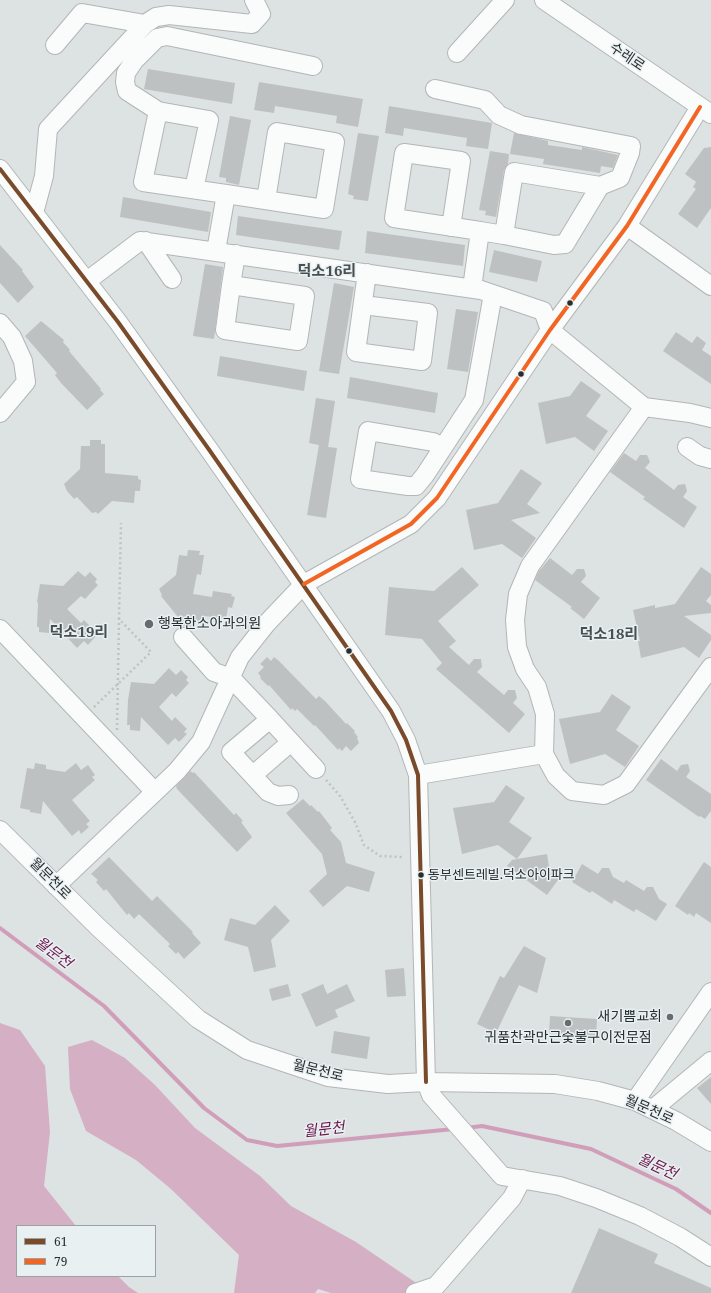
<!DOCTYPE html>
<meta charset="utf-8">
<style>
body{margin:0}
#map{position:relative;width:711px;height:1293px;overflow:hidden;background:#dde2e3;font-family:"Noto Serif",serif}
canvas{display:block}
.legend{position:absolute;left:16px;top:1225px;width:140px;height:52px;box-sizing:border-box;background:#e8f0f2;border:1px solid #9ca2a4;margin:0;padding:5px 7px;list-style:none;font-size:12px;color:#2a2d2e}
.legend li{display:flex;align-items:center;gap:8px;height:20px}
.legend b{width:20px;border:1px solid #9ca2a4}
</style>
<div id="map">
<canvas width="711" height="1293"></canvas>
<ul class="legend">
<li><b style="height:5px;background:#7a4b2a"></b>61</li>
<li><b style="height:5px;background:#f26522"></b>79</li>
</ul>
</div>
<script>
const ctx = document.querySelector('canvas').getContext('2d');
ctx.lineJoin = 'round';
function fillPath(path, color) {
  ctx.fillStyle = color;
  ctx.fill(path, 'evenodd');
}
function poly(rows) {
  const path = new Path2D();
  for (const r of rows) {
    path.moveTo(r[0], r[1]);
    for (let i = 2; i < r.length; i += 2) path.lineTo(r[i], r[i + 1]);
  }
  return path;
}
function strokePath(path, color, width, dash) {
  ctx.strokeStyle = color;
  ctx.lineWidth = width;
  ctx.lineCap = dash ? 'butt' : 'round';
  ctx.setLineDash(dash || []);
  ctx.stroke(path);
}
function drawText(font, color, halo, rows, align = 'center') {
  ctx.font = font + ' "Noto Serif","Noto Sans KR",serif';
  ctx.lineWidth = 3;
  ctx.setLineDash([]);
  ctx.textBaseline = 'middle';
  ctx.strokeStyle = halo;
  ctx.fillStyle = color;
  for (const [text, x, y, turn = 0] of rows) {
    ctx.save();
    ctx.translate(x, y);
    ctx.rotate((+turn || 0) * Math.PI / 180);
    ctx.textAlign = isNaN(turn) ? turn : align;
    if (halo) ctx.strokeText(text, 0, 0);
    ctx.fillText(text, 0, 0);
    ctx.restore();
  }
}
fillPath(poly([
 [0,1023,20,1030,45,1066,50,1132,44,1186,76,1226,17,1226,17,1276,118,1276,129,1287,138,1293,0,1293],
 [92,1040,125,1058,155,1085,195,1128,260,1176,291,1206,356,1242,431,1293,331,1293,318,1289,315,1293,234,1293,239,1255,171,1189,136,1160,86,1131,70,1089,68,1047]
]), '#d5afc4');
strokePath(poly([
 [0,928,104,1006,204,1108,247,1140,277,1146,454,1129],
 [466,1128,482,1126,591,1149,676,1189,711,1213]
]), '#d09eb9', 4);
fillPath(poly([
 [148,69,235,83,232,104,144,89],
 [259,82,363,99,358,127,336,123,337,116,275,106,274,113,254,110],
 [389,106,492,123,488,149,466,146,467,138,404,128,403,136,385,133],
 [230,116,251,120,239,185,226,182,226,178,219,177],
 [358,133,379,136,368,201,353,199,354,196,348,194],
 [514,133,548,141,548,145,582,150,582,147,618,155,613,168,601,166,600,173,543,164,544,159,510,154],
 [711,147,711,208,697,228,678,214,696,189,693,187,696,182,685,174,704,148],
 [490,151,509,154,508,164,504,170,496,217,485,215,486,211,479,210],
 [123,197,211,212,208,232,120,217],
 [238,216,342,231,339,250,236,235],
 [367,231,465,245,463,266,365,253],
 [0,245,23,270,22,271,34,287,18,303,0,283],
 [494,250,542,261,537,282,489,272],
 [205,264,223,267,214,339,193,336],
 [334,283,354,287,339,374,319,371],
 [456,309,478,312,468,372,447,369],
 [41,321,64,340,63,342,70,350,69,351,101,389,100,390,104,394,87,410,61,383,55,375,57,373,25,336],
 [676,332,692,343,697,336,706,343,702,350,711,356,711,384,663,351],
 [220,356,307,371,304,391,217,376],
 [350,377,438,393,435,413,347,398],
 [581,381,601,395,586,416,608,431,594,451,575,437,546,444,538,403,570,396],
 [316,398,335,401,328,447,337,448,326,518,307,515,319,445,309,443],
 [90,440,101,440,101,444,105,444,105,473,138,476,138,479,141,480,140,491,135,491,134,503,112,501,98,514,96,512,92,513,77,497,74,499,67,491,64,484,80,469,81,446,90,446],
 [624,453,636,461,640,455,647,455,650,462,645,468,674,490,678,485,685,484,687,491,683,497,697,507,684,528,643,499,645,497,610,472],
 [521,469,542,483,527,504,540,513,511,520,536,538,522,558,502,544,474,550,466,510,498,503],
 [188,550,200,551,199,555,204,555,201,575,197,574,193,594,212,597,213,591,232,594,231,596,235,597,232,608,228,607,226,619,205,616,189,629,184,626,181,627,175,619,178,617,161,596,162,595,159,589,176,575,179,555,187,556],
 [550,558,572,575,577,569,584,569,586,576,581,582,600,598,584,619,570,608,572,607,535,580,539,571],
 [462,567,479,585,438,621,456,641,449,647,469,665,474,659,481,659,482,667,477,672,504,695,508,690,515,690,517,698,513,703,525,714,509,733,436,669,442,663,422,639,385,635,389,587,434,591],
 [701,567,711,574,711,595,706,601,711,605,711,613,684,616,711,635,711,640,699,658,684,647,641,658,638,641,640,641,633,610,655,605,655,608,675,604],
 [78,571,85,577,90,572,97,579,95,582,98,585,85,599,81,596,67,609,81,623,84,620,96,632,93,634,96,636,88,645,84,641,77,648,50,619,49,633,39,632,39,627,37,627,38,603,37,602,40,584,63,586],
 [267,657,271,661,274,657,279,661,316,699,319,696,325,701,346,724,347,723,355,731,354,732,358,737,357,738,359,743,351,751,346,746,342,751,339,748,338,750,315,725,314,726,297,709,295,711,292,708,291,710,269,685,268,686,260,678,261,677,258,673,264,667,260,664],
 [169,668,176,675,181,670,188,677,186,680,189,683,176,697,172,693,159,707,172,721,175,717,187,729,184,732,187,734,179,742,175,738,168,745,141,717,140,731,130,730,130,725,127,725,128,700,131,682,154,684],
 [612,694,631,707,616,730,639,746,625,767,605,754,570,764,559,719,600,712],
 [661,759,677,771,681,765,688,764,690,771,686,777,711,794,711,811,705,819,700,816,699,817,646,780],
 [35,763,46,765,46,769,65,772,76,763,81,770,88,765,95,775,92,777,95,780,72,800,90,821,86,824,89,827,81,834,79,830,72,836,43,801,41,814,30,812,30,810,20,808,27,768,34,769],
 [190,771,193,773,194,772,234,815,236,813,243,821,241,822,252,837,237,852,177,789,176,786],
 [506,785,525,798,509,822,532,838,517,859,547,854,549,867,561,876,547,895,507,866,512,860,517,859,498,845,462,854,453,808,494,802],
 [303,799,310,806,311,805,318,812,319,811,332,828,330,830,341,842,346,863,375,872,369,892,347,886,323,907,309,891,327,874,322,854,286,813],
 [109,857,152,901,157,896,193,932,192,933,201,943,184,959,178,952,176,954,168,946,170,944,139,914,134,919,129,913,127,915,106,889,104,891,96,882,98,880,91,874],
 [704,862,711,867,711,923,696,913,694,917,689,913,688,915,675,906],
 [582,864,598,874,602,868,609,868,613,877,624,883,626,880,644,891,647,887,653,887,659,899,667,904,656,921,636,909,634,912,614,900,612,904,592,891,590,893,572,882],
 [275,905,290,921,271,940,276,967,254,972,248,947,224,940,230,918,255,925],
 [524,946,546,958,537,993,519,985,496,1033,477,1024,500,976,504,978],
 [404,968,406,996,387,997,385,970],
 [288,984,291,996,272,1001,269,989],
 [323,984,327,994,347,984,355,1001,335,1010,338,1017,316,1027,301,994],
 [550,1016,597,1019,596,1037,549,1034],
 [334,1031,370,1037,367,1059,331,1053],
 [711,1077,711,1104,697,1088],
 [599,1228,658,1254,654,1263,711,1288,711,1293,571,1293]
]), '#bec1c2');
const minor = poly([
 [544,0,711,114],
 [145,24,156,17,169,15,252,24,261,14,254,0],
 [457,53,505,0],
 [435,89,485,100,499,115,521,125,631,146,630,153,620,178,600,186,514,172,504,235,480,231],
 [158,111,127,91,125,82,126,73,134,61,157,38,167,36,313,66],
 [0,169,118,322,210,451,391,711,406,740,418,775,426,1082,431,1095,502,1176,560,1186,596,1198,640,1216,680,1237,711,1257],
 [194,189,209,120,158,111,143,182,226,194,324,209,335,142,277,132,266,200],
 [34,213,44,176,48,129,145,24,82,13,55,45],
 [627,226,711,286],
 [451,227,461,161,404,153,394,218,480,231,472,288],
 [504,235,554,245,565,244,600,186],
 [146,241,172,279],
 [216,251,226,194],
 [87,281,140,241,481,290,543,311,550,330,644,407,690,413,711,418],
 [231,285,305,296,298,341,225,330,231,285,236,254],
 [363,305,428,313,422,361,356,352,367,273],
 [0,323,12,337,23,361,26,382,0,413],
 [644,407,530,566,518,594,515,620,517,647,525,669,537,687,545,714,544,754,556,776,572,791,604,795,626,784,711,667],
 [443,447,433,442,368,431,360,479,408,486,416,486,425,475,474,400,493,294],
 [687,447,700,456,711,459],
 [0,629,155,792],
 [183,637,214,672,231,678,270,719],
 [291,742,316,769],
 [253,775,291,742,270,719,231,752,268,792,278,796,289,795],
 [418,775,544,754],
 [0,830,99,928,198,1019,247,1050,328,1077,388,1084,426,1082,555,1084,598,1091,635,1101,676,1121,711,1142],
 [56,886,177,771,201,742,240,657,267,623,304,584,411,524,437,498,550,330,627,226,700,107],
 [635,1101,711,992],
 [653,1109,711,1061],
 [415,1293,436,1286,512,1198,522,1179]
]);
strokePath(minor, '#b3b6b6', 20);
strokePath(poly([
 [94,707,151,652,119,619,121,523],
 [117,730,119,619],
 [326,780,340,796,355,822,364,845,380,856,402,857]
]), '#bfc2c3', 2.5, [2, 3]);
strokePath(minor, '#fafbfb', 18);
strokePath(poly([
 [0,169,118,322,210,451,391,711,406,740,418,775,426,1082]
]), '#7a4b2a', 4);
strokePath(poly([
 [304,584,411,524,437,498,550,330,627,226,700,107]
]), '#f26522', 4);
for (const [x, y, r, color] of [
 [570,303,3.5,"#2a2d2e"],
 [521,374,3.5,"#2a2d2e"],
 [149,624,5,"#696c6d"],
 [349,651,3.5,"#2a2d2e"],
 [421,875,3.5,"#2a2d2e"],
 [670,1017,4,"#696c6d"],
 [568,1023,4,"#696c6d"]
]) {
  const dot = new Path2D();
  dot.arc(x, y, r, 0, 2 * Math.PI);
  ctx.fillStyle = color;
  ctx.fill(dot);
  strokePath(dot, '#e8f0f2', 1.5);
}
drawText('13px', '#2a2d2e', '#e8f0f2', [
 ["동부센트레빌.덕소아이파크",428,875]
], 'left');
drawText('14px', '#2a2d2e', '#e8f0f2', [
 ["수레로",627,57,34],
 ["월문천로",50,879,45],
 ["월문천로",318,1071,14],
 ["월문천로",649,1110,24]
]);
drawText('14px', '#2a2d2e', '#e8f0f2', [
 ["행복한소아과의원",158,624],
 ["새기쁨교회",662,1017,"right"],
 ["귀품찬곽만근숯불구이전문점",568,1038,"center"]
], 'left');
drawText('bold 15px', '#484f50', '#e8f0f2', [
 ["덕소16리",327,272],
 ["덕소19리",79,633],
 ["덕소18리",609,635]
]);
drawText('italic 15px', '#6d174c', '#e8f0f2', [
 ["월문천",53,953,37],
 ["월문천",324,1130,-6],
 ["월문천",657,1167,25]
]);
</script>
